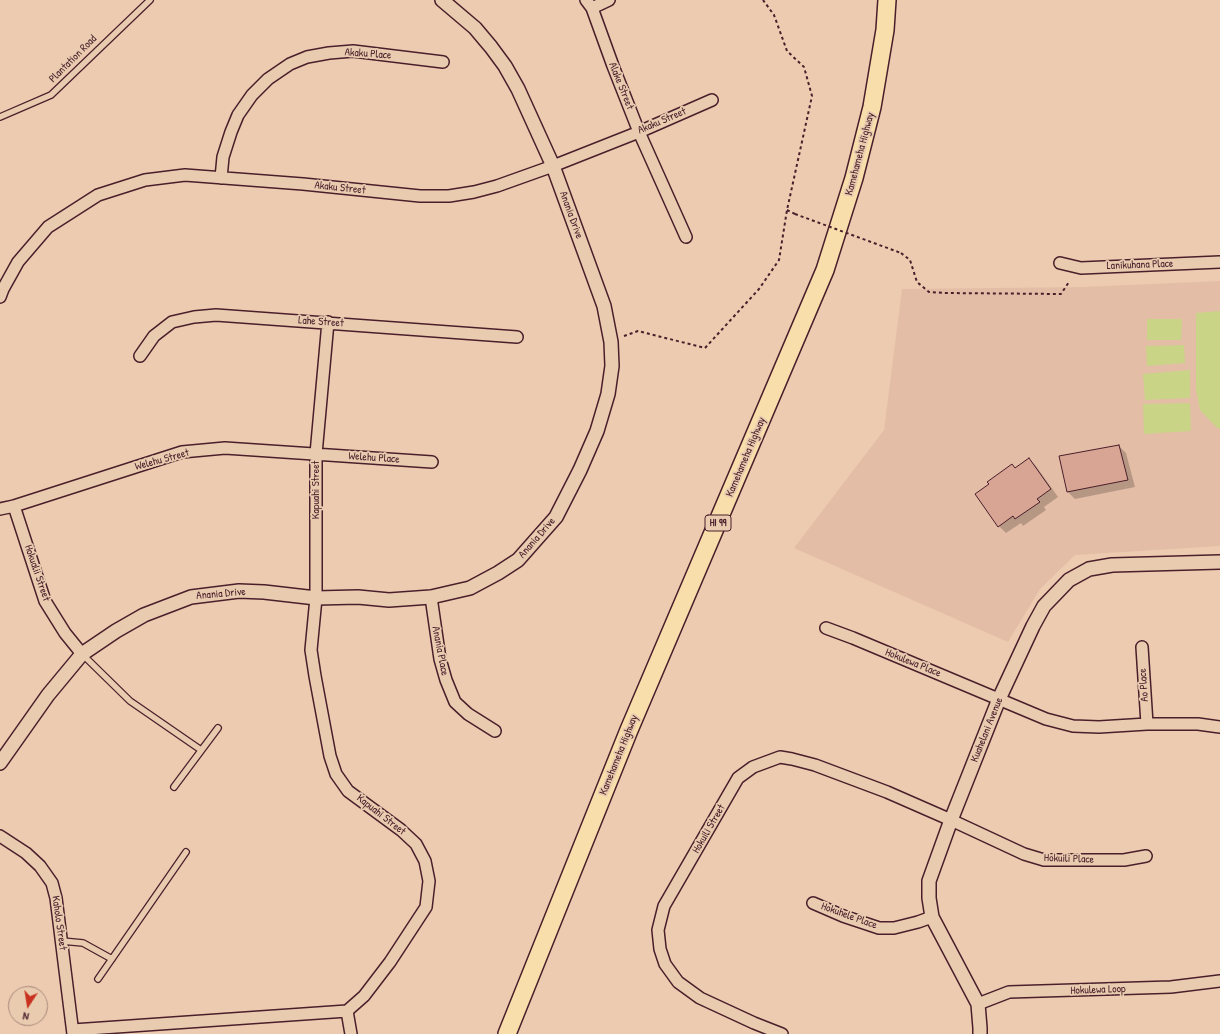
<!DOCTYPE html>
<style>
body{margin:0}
#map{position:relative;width:1220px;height:1034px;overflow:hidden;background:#edcbb0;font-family:"Patrick Hand",sans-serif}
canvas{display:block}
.north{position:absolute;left:8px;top:986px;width:40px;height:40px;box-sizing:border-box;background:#e9ccb0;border:1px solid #a9877b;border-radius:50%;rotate:192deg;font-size:11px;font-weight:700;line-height:16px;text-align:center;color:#4a1f2b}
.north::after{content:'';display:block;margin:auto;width:14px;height:18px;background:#c8321e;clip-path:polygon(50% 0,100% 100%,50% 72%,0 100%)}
</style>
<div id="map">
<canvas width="1220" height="1034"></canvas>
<div class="north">N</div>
</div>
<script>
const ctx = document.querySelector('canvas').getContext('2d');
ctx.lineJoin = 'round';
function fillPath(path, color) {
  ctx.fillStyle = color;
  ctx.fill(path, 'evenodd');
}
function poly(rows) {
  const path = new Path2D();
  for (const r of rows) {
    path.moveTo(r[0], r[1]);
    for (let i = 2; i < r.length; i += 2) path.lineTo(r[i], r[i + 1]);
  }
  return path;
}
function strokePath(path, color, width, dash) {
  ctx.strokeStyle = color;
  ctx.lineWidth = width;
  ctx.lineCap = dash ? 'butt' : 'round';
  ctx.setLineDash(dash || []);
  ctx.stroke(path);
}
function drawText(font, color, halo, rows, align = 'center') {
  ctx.font = font + ' "Patrick Hand",sans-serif';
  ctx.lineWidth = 3.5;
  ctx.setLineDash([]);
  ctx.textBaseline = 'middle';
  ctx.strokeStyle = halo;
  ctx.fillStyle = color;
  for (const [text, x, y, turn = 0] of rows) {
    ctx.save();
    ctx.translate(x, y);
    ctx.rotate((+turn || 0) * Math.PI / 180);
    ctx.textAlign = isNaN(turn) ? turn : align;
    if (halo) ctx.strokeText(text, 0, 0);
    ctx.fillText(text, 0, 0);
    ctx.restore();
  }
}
fillPath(poly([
 [1220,281,1220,546,1075,555,1040,589,1008,642,794,548,884,430,902,289,1083,287]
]), '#e4bda6');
fillPath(poly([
 [1220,311,1220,429,1216,427,1200,410,1196,389,1196,313],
 [1147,319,1182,319,1181,340,1147,340],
 [1184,345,1185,363,1147,366,1146,346],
 [1190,370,1190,398,1145,400,1143,374],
 [1190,403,1191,431,1144,434,1143,404]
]), '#c9d487');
fillPath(poly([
 [1119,446,1126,453,1135,487,1075,499,1068,492],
 [1029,459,1036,466,1058,497,1044,507,1046,510,1023,526,1021,523,1006,533,999,526,991,484]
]), '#0003');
const building = poly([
 [1119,445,1128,480,1067,492,1059,456,1119,445],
 [1029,458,1051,489,1037,499,1040,502,1015,519,1013,516,998,527,975,494,989,484,987,482,1012,464,1015,468,1029,458]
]);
fillPath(building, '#d8a594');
strokePath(building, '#4a1f2b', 1);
const service = poly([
 [0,117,51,95,150,0],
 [82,654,130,701,201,750],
 [174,787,218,728],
 [62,941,83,943,112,959],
 [98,979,186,852]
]);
const minor = poly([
 [586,0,592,8,613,66,639,132,686,237],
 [592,8,609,0],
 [221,178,223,157,231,132,238,115,252,95,268,79,290,64,307,57,329,53,353,51,443,62],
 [1060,263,1081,268,1220,262],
 [0,297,3,289,18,262,48,227,98,195,145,180,185,175,303,184,420,196,449,196,474,192,497,186,553,166,639,132,712,100],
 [140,356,154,336,172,322,194,317,216,315,517,337],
 [14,506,45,601,65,633,82,654],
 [0,509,14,506,182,452,225,448,432,462],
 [431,597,440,659,446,680,455,702,468,714,495,731],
 [826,628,853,638,1046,719,1073,726,1099,727,1147,724,1198,724,1220,727],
 [1142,647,1147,724],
 [0,836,26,853,40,866,52,883,56,898,73,1034],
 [813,903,843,916,879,928,894,928,918,922,932,917],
 [978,1004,1009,992,1171,987,1220,981],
 [347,1011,351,1034],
 [73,1030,347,1011,364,996,390,962,426,907,429,881,425,861,416,844,401,830,348,791,336,774,330,756,315,676,311,650,316,598,316,454,328,322],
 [782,1034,754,1023,700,998,678,982,665,964,660,949,658,930,664,906,738,778,753,767,780,757,792,759,815,765,887,792,951,820,1024,854,1044,860,1124,860,1146,856]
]);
const tertiary = poly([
 [0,763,48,695,82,654,116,631,144,615,191,597,239,591,264,592,316,598,358,597,389,600,431,597,470,588,498,573,518,560,556,517,580,470,597,431,608,394,612,366,611,342,604,306,553,166,518,89,505,66,491,47,475,28,442,0],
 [980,1034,980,1028,978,1004,932,917,929,898,929,881,951,820,999,699,1033,626,1044,606,1069,580,1089,569,1112,565,1220,562]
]);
const primary = poly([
 [507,1034,629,730,825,270,854,178,872,107,885,30,887,0]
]);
strokePath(service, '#4a1f2b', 8);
strokePath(minor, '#4a1f2b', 14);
strokePath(tertiary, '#4a1f2b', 16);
strokePath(primary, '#4a1f2b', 20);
strokePath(poly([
 [787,210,795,214],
 [901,253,910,260,917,282,929,292,945,293,1061,294,1069,282],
 [624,336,638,331,705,348,759,289,779,260,787,210,812,96,804,67,787,51,774,15,763,0]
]), '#4a1f2b', 2, [3, 3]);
strokePath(service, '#e9ccb0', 5.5);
strokePath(minor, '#e9ccb0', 11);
strokePath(tertiary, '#e9ccb0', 13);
strokePath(primary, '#f8deab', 17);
strokePath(poly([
 [795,214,901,253]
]), '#4a1f2b', 2, [3, 3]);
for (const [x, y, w] of [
 [718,523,26]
]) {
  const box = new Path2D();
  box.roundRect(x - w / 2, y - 8, w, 16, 3);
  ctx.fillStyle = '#e9ccb0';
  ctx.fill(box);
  strokePath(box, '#4a1f2b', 1);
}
drawText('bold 10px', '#4a1f2b', null, [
 ["HI 99",718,523]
]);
drawText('11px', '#4a1f2b', '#e9ccb0', [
 ["Akaku Place",368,54,4],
 ["Plantation Road",73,59,-45],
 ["Alake Street",621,86,68],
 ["Akaku Street",662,121,-23],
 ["Kamehameha Highway",860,154,-75],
 ["Akaku Street",340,188,6],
 ["Anania Drive",571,215,70],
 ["Lanikuhana Place",1140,265,-2],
 ["Lahe Street",321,322,4],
 ["Kamehameha Highway",746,457,-67],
 ["Welehu Place",374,458,4],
 ["Welehu Street",162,460,-15],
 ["Kapuahi Street",316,490,-90],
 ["Anania Drive",537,538,-49],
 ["Hokualii Street",37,573,71],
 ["Anania Drive",221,594,-5],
 ["Anania Place",440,651,79],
 ["Hokulewa Place",913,663,22],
 ["Ao Place",1144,685,-94],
 ["Kuahelani Avenue",987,730,-68],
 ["Kamehameha Highway",619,755,-68],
 ["Kapuahi Street",381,815,38],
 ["Hokuili Street",709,829,-60],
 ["Hokuili Place",1069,859,2],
 ["Hokuhele Place",849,916,20],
 ["Kaholo Street",59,923,82],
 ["Hokulewa Loop",1098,990,-2]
]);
</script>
